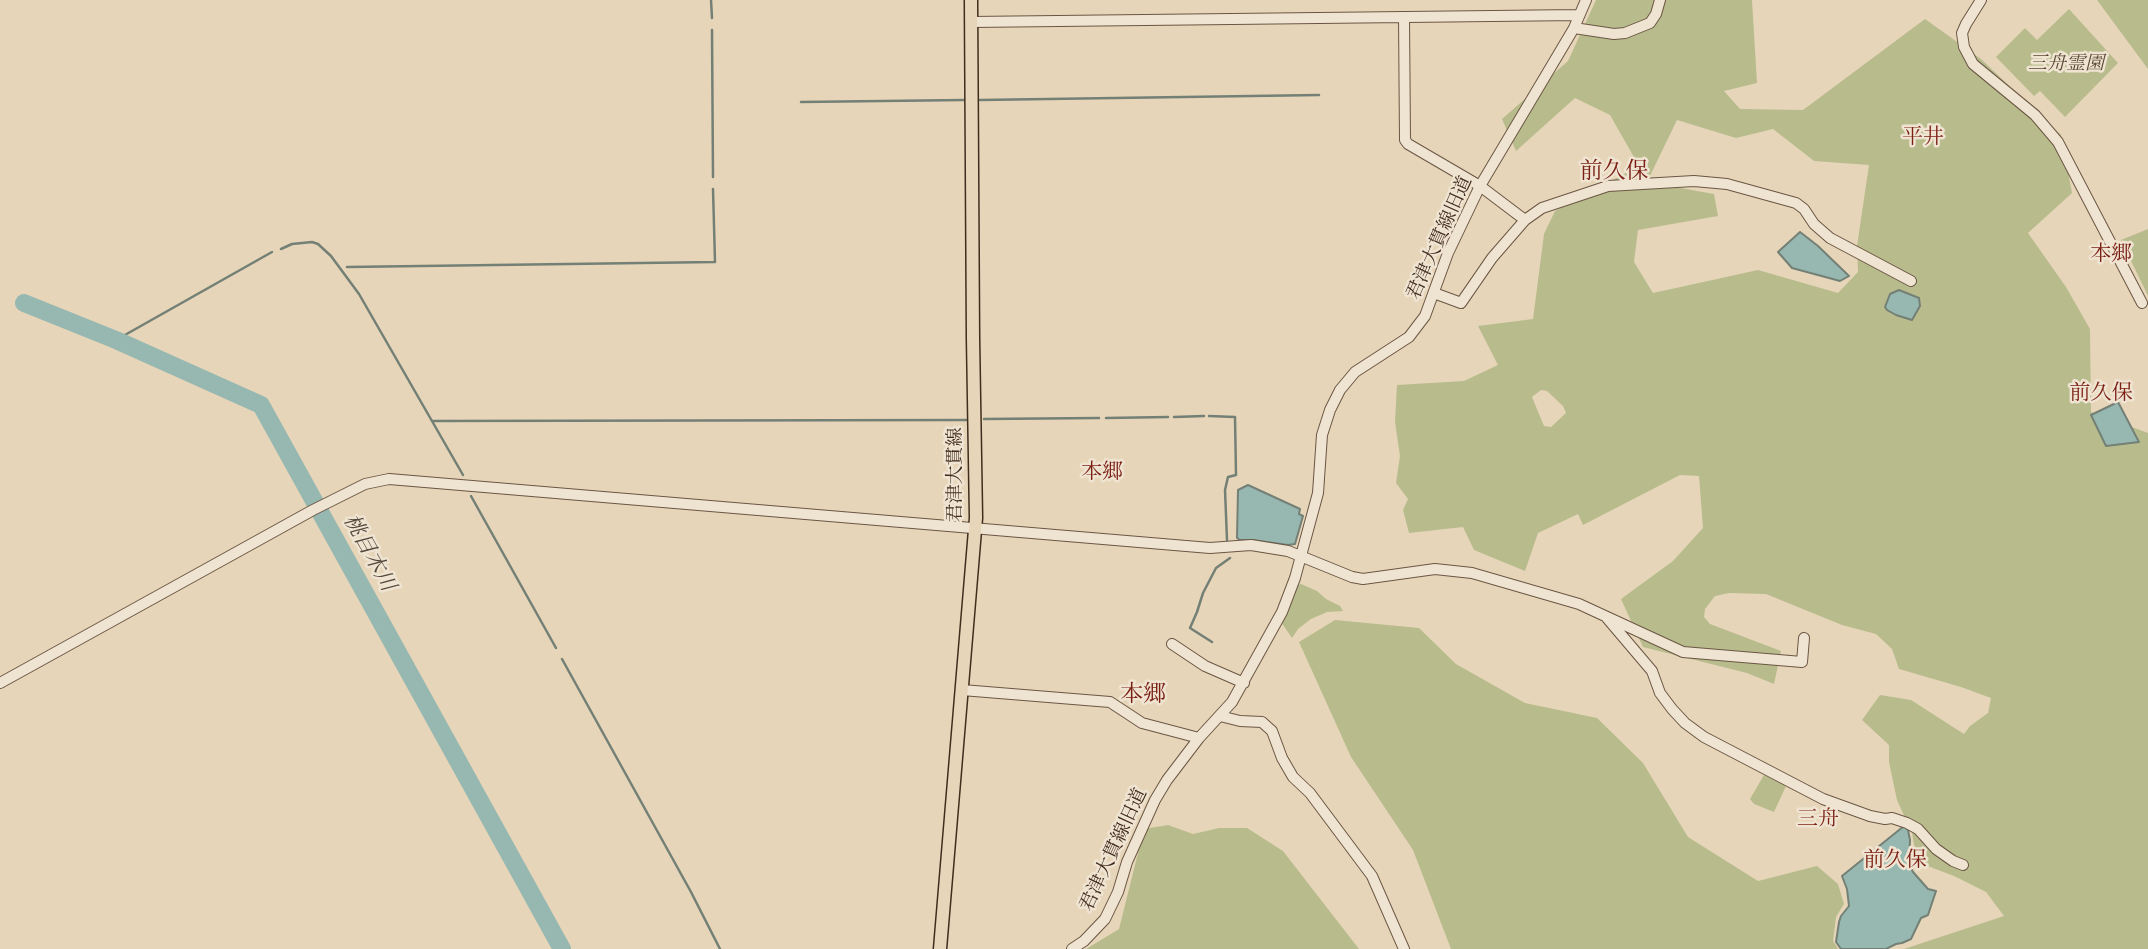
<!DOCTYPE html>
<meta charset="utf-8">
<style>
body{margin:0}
canvas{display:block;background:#e6d5b8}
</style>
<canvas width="2148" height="949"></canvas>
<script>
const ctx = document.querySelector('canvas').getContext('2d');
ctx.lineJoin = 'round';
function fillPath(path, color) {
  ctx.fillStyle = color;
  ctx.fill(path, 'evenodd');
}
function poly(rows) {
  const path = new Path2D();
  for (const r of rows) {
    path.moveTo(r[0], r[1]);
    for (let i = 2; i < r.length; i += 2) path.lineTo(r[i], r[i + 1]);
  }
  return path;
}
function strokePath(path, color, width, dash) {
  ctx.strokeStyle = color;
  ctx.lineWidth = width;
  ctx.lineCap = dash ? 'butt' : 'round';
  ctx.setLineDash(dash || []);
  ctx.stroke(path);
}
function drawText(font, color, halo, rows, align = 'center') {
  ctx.font = font + ' "Old Standard TT","Noto Serif JP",serif';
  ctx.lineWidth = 5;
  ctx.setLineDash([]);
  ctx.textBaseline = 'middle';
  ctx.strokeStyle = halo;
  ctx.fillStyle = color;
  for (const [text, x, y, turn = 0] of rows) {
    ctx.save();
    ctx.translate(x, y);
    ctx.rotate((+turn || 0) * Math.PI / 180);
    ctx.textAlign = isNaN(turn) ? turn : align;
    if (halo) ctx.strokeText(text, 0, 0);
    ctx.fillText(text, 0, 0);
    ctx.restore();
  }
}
fillPath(poly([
 [1596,0,1752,0,1757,83,1724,91,1740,109,1803,110,1925,19,1981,59,2061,135,2072,193,2028,233,2066,287,2090,329,2091,412,2148,433,2148,949,1904,949,2004,916,1986,892,1954,876,1917,862,1912,833,1897,800,1889,762,1889,745,1862,720,1880,695,1911,700,1964,734,1970,726,1988,713,1991,698,1961,687,1899,669,1892,649,1876,634,1842,625,1766,594,1729,593,1715,596,1705,609,1704,617,1710,624,1781,651,1774,684,1747,673,1643,647,1621,599,1673,561,1703,528,1699,476,1680,475,1583,525,1578,514,1538,533,1525,571,1474,550,1463,527,1409,533,1403,510,1408,499,1396,483,1400,456,1395,422,1397,385,1464,381,1498,365,1478,326,1533,319,1544,234,1555,211,1639,166,1610,115,1575,98,1516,151,1502,119,1568,61],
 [1677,120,1736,138,1773,129,1814,161,1869,165,1857,246,1858,272,1838,293,1758,270,1653,293,1634,262,1638,230,1718,216,1714,194,1647,182],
 [1541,390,1547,391,1563,406,1566,413,1551,427,1544,426,1532,397],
 [2097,0,2148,0,2148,69],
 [2069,9,2118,63,2065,117,2040,91,2034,96,1996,57,2025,28,2037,40],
 [2148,229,2148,296,2121,240],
 [1301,584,1317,591,1326,599,1340,606,1343,611,1327,612,1311,619,1298,629,1292,638,1281,622,1297,585],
 [1335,620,1419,628,1456,664,1525,703,1597,718,1643,763,1688,837,1758,881,1817,866,1838,884,1844,904,1836,917,1833,941,1838,949,1451,949,1413,850,1351,757,1299,642],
 [1764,775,1786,786,1774,812,1754,804,1750,799],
 [1168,825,1193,834,1219,828,1247,828,1283,851,1359,949,1086,949,1119,929,1144,829]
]), '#b8bc8d');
const water = poly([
 [1800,232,1818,246,1849,276,1840,281,1792,268,1778,252,1800,232],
 [1899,290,1919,298,1920,306,1912,320,1896,315,1887,310,1885,307,1890,294,1899,290],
 [2118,402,2139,442,2106,446,2091,415,2118,402],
 [1248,485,1300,509,1299,514,1303,516,1295,544,1288,545,1252,540,1240,540,1237,538,1238,490,1248,485],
 [1904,826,1908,830,1910,840,1909,864,1913,872,1928,889,1936,891,1928,915,1921,918,1911,939,1902,943,1896,944,1886,949,1841,949,1836,942,1839,922,1841,916,1849,906,1847,889,1842,876,1904,826]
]);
fillPath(water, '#96b8b1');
strokePath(water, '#748076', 2);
strokePath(poly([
 [711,0,712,18],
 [712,30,713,177],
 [980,100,1319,95],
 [801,102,964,100],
 [281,249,292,244,312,242,318,244,331,256,359,294,463,475],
 [347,267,715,262,713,189],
 [116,340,272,252],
 [1209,416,1235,417,1236,475,1228,477,1225,490,1227,540],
 [1174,417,1204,416],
 [1106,418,1168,417],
 [984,419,1099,418],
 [432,421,968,420],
 [471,496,556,648],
 [1212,642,1190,628,1197,612,1203,593,1216,568,1230,558],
 [562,659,691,892,720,949]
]), '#748076', 2.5);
strokePath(poly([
 [24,303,116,340,261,405,562,949]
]), '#96b8b1', 18);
const minor = poly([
 [1981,0,1966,24,1962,33,1964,47,1973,64,2035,115,2058,142,2142,303],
 [1404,17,1405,140,1408,144,1480,186,1525,220],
 [971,22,1579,15],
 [1574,28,1614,34,1625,33,1650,23,1656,14,1660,0],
 [1434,293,1461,303,1492,258,1525,220,1542,208,1608,186,1694,181,1727,184,1796,203,1804,209,1814,224,1830,238,1911,281],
 [1607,618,1652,671,1660,693,1672,709,1685,723,1704,737,1823,799,1870,816,1885,819,1892,818,1907,823,1918,829,1936,849,1953,861,1963,865],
 [1172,644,1205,666,1244,683],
 [0,683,313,510,365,484,389,479,1210,548,1251,545,1288,551,1352,577,1363,579,1435,569,1472,573,1579,604,1683,652,1802,662,1804,638],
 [962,690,1110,702,1142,723,1199,738],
 [1220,716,1240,721,1262,722,1272,731,1282,758,1293,777,1310,793,1372,876,1404,949],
 [1072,949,1084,941,1105,919,1118,892,1127,862,1155,800,1167,780,1199,738,1232,702,1282,612,1295,578,1318,493,1322,435,1330,410,1340,390,1355,372,1409,337,1425,316,1448,253,1480,186,1574,28,1586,0]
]);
const major = poly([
 [940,949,976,518,973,338,971,0]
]);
strokePath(minor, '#6b5644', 12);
strokePath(major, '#422c1e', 15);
strokePath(minor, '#efe4d1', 10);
strokePath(major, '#e6d5b8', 12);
drawText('italic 19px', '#5a4934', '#efe4d1', [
 ["三舟霊園",2066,64]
]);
drawText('19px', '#422c1e', '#efe4d1', [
 ["君津大貫線旧道",1440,238,-66],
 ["君津大貫線",956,475,-90],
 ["君津大貫線旧道",1114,850,-65]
]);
drawText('21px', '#7a1f14', '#efe4d1', [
 ["平井",1923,137],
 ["本郷",2111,254],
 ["前久保",2101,393],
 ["本郷",1102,472],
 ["三舟",1818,819],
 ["前久保",1895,860]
]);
drawText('italic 21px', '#53483b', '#efe4d1', [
 ["桃目木川",369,553,61]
]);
drawText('23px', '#7a1f14', '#efe4d1', [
 ["前久保",1614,172],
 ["本郷",1143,695]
]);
</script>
